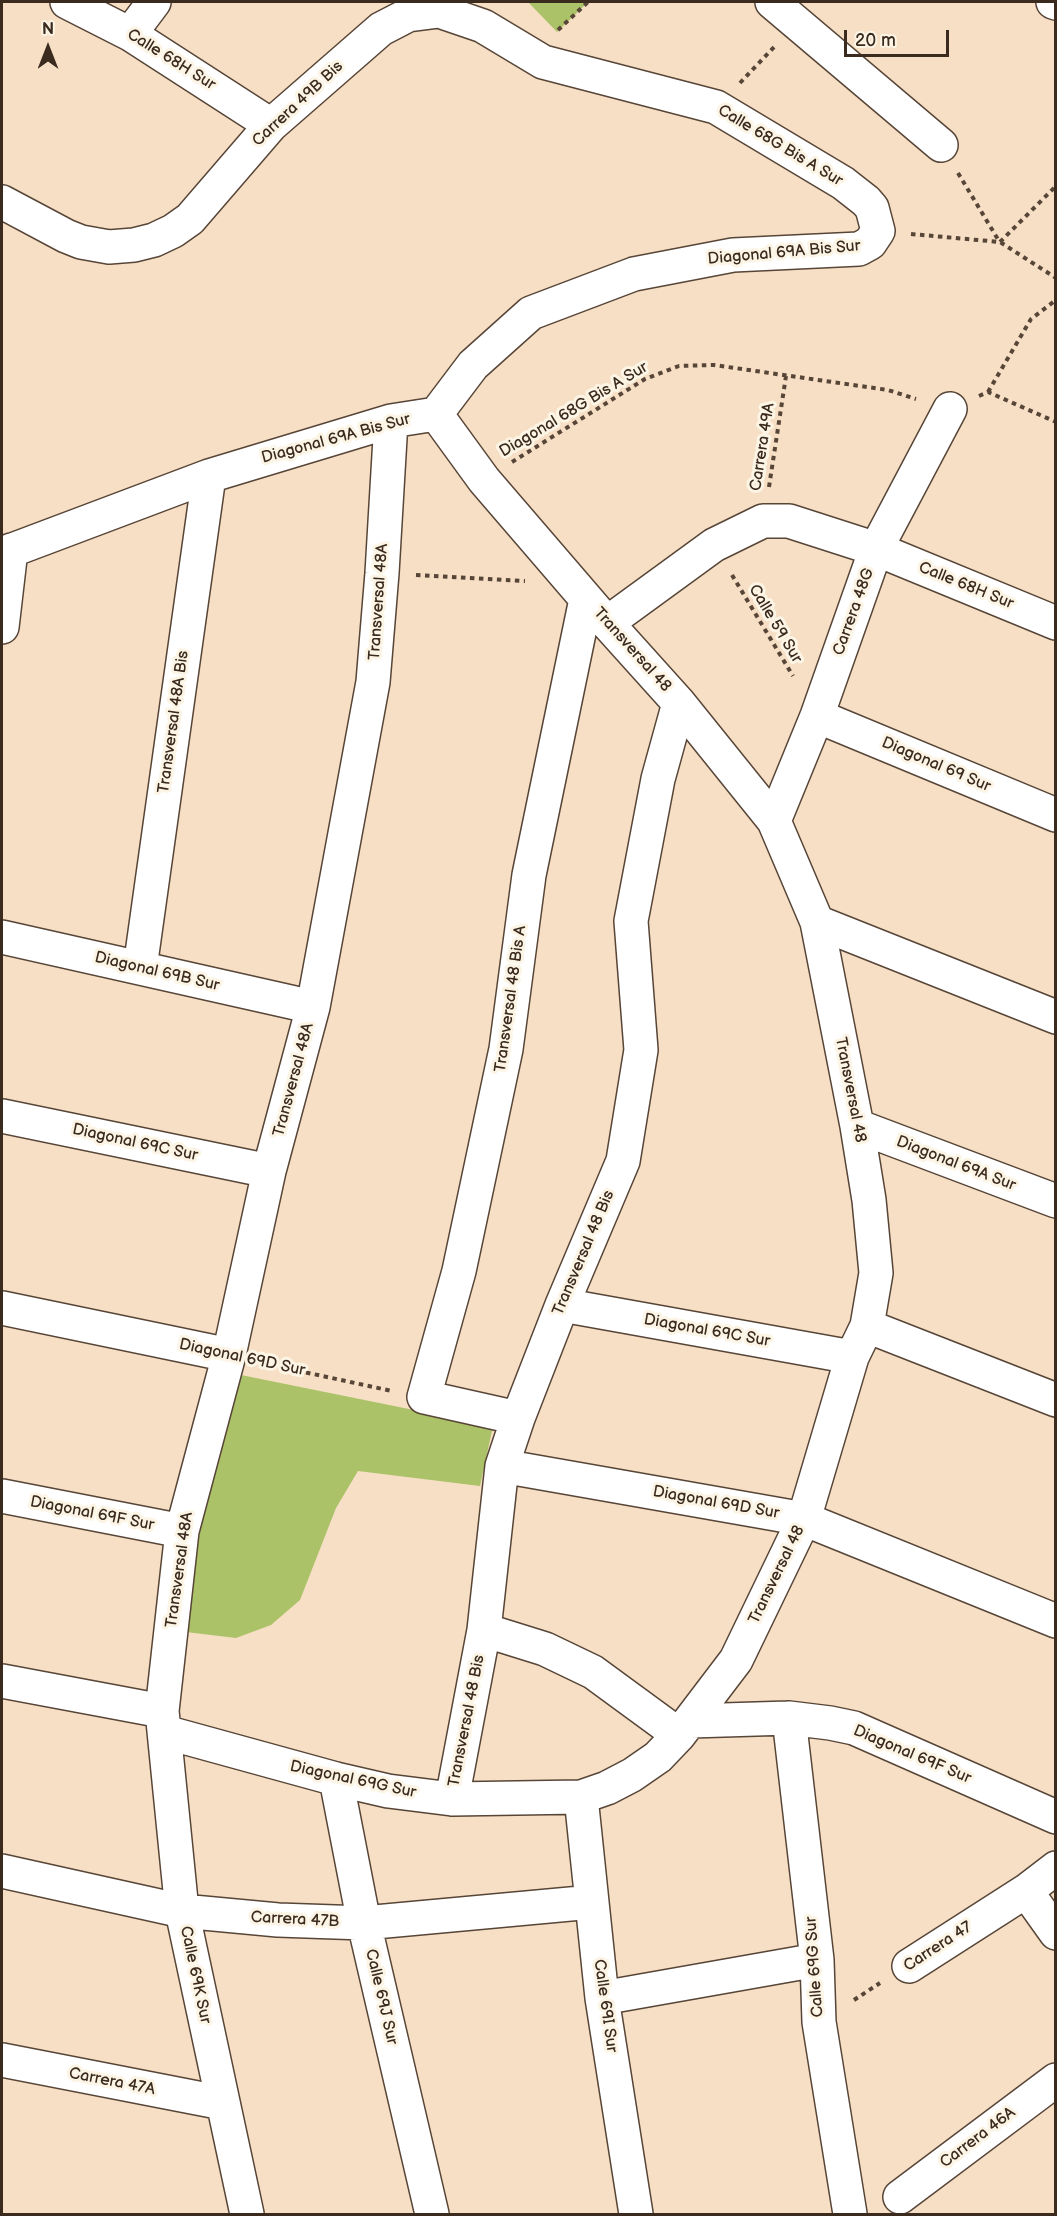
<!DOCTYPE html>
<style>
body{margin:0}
#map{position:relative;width:1057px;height:2216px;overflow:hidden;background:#f6dfc5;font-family:"Balsamiq Sans",sans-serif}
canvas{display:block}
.frame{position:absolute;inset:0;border:3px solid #3b2a1e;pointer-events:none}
.north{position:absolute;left:18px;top:18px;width:60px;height:60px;-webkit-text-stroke:4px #fcf5e5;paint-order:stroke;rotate:0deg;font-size:16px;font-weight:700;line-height:24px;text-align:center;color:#3b2a1e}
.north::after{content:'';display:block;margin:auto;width:21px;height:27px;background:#3b2a1e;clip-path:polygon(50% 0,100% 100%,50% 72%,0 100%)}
.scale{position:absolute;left:844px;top:30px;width:105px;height:27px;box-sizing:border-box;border:3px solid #3b2a1e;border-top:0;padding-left:8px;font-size:18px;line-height:21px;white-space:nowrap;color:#3b2a1e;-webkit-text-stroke:4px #fcf5e5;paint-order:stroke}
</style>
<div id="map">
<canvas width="1057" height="2216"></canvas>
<div class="frame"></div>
<div class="north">N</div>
<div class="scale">20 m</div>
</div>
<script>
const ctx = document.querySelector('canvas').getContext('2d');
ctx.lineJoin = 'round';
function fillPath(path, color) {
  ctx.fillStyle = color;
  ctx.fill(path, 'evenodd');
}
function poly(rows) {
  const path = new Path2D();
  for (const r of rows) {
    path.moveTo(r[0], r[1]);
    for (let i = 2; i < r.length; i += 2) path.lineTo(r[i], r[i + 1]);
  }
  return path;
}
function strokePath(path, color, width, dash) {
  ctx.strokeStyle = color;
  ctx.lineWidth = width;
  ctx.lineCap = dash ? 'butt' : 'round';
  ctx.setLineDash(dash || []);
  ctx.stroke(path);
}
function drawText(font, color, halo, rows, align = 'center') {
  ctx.font = font + ' "Balsamiq Sans",sans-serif';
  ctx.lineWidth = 6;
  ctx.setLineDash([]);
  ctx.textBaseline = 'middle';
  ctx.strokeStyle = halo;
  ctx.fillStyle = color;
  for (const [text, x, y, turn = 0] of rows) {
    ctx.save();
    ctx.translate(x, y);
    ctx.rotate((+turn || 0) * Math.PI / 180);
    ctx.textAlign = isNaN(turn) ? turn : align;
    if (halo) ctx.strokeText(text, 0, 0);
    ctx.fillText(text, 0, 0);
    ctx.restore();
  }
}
fillPath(poly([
 [528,2,588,2,557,32],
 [236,1374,493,1426,480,1486,358,1471,336,1508,300,1600,271,1625,236,1638,186,1632,200,1529]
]), '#abc268');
const minor = poly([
 [67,2,130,34,271,125],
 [772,2,941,145],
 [1053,2,1056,3],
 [130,34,154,2],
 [2,202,66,236,81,242,109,247,134,245,154,240,173,231,190,219,271,125,381,29,408,15,439,11,483,26,543,62,716,107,843,183,866,201,872,208,878,231,870,243,859,249,733,255,634,274,531,313,473,365,436,414,391,421,209,476,2,554],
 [607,623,714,545,763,521,789,521,876,549,1056,623],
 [2,627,11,550],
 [817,716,1056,815],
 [774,821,817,716,876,549,950,409],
 [817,922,1056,1017],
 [2,937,313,1007],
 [140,968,209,476],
 [2,1116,269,1171],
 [857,1126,1056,1201],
 [562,1305,852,1357],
 [2,1308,229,1355],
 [867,1326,1056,1400],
 [518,1418,424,1397,459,1271,506,1049,529,875,586,599],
 [502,1466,804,1519,1056,1621],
 [2,1496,182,1531],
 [484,1630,545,1649,593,1672,679,1735],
 [2,1681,162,1711],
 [789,1718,817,1960,819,2022,850,2214],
 [691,1721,789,1718,830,1723,854,1728,1056,1817],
 [165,1732,336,1779,388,1791,452,1799,581,1797,607,1788,632,1775,658,1757,679,1735,736,1660,804,1519,852,1357,867,1326,876,1273,869,1200,857,1126,817,922,774,821,679,703,607,623,484,480,436,414],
 [336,1779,364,1923,432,2214],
 [581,1797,602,1998,636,2214],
 [452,1799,484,1630,502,1466,518,1418,562,1305,623,1161,641,1050,631,921,658,779,679,703],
 [2,1871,182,1911,278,1920,364,1923,592,1902],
 [1026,1891,1056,1933],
 [909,1966,1026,1891,1056,1868],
 [602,1998,817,1960],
 [2,2060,223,2103],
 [900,2197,1056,2080],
 [247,2214,182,1911,162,1711,182,1531,229,1355,269,1171,313,1007,373,682,382,573,391,421]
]);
strokePath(minor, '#574537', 36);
strokePath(poly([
 [558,30,588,2],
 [740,83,774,47],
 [958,173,999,241],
 [911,234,1000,242,1056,278],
 [1000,242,1056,186],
 [988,392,1031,319,1056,300],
 [979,396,988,392,1056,422],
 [512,462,645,379,679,366,714,365,888,390,916,399],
 [769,487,786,376],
 [416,575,525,581],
 [732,575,793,676],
 [262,1363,392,1391],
 [854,2000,880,1983]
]), '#574537', 4, [4.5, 4.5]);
strokePath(minor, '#fff', 33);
drawText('16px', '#3b2a1e', '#fcf5e5', [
 ["Calle 68H Sur",171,60,32],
 ["Carrera 49B Bis",298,104,-43],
 ["Calle 68G Bis A Sur",780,146,31],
 ["Diagonal 69A Bis Sur",784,253,-5],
 ["Diagonal 68G Bis A Sur",574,410,-31],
 ["Diagonal 69A Bis Sur",336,439,-15],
 ["Carrera 49A",763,447,-81],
 ["Calle 68H Sur",966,586,22],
 ["Transversal 48A",379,602,-86],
 ["Carrera 48G",854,612,-70],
 ["Calle 59 Sur",775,624,59],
 ["Transversal 48",632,650,48],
 ["Transversal 48A Bis",174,722,-82],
 ["Diagonal 69 Sur",936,765,23],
 ["Diagonal 69B Sur",157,972,13],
 ["Transversal 48 Bis A",511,999,-82],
 ["Transversal 48A",294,1080,-75],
 ["Transversal 48",850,1090,79],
 ["Diagonal 69C Sur",135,1143,12],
 ["Diagonal 69A Sur",956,1164,21],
 ["Transversal 48 Bis",584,1253,-67],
 ["Diagonal 69C Sur",707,1331,10],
 ["Diagonal 69D Sur",242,1358,12],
 ["Diagonal 69D Sur",716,1503,10],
 ["Diagonal 69F Sur",92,1514,11],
 ["Transversal 48A",180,1570,-82],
 ["Transversal 48",777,1575,-64],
 ["Transversal 48 Bis",467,1721,-79],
 ["Diagonal 69F Sur",912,1755,23],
 ["Diagonal 69G Sur",353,1780,12],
 ["Carrera 47B",295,1920,3],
 ["Carrera 47",938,1947,-33],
 ["Calle 69G Sur",815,1967,-94],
 ["Calle 69K Sur",195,1975,78],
 ["Calle 69J Sur",381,1997,77],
 ["Calle 69I Sur",605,2006,82],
 ["Carrera 47A",112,2082,11],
 ["Carrera 46A",978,2138,-37]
]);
</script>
